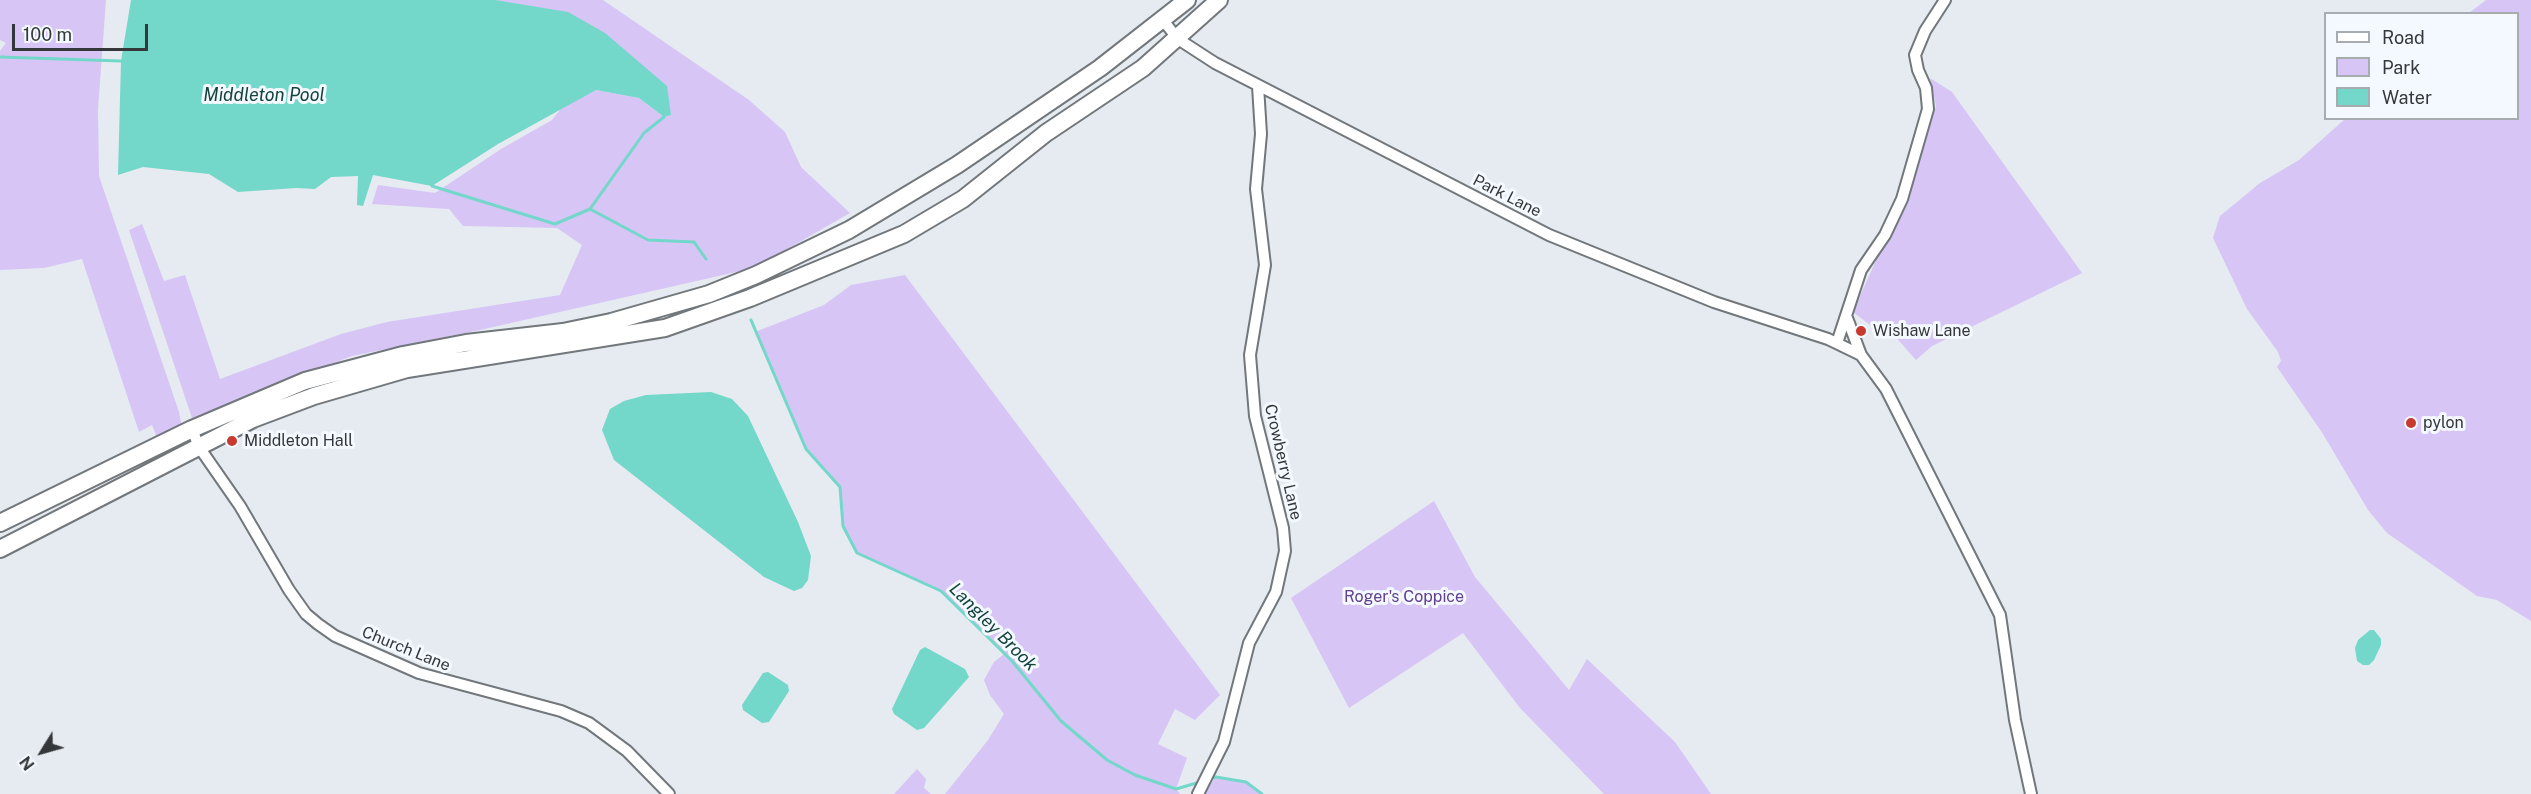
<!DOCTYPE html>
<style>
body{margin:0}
#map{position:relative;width:2531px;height:794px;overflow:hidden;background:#e5ebf0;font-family:"Public Sans",sans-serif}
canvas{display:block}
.legend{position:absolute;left:2324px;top:12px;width:195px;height:108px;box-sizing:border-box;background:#f3f9fe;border:2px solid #a7acb0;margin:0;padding:8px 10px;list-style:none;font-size:18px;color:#35383a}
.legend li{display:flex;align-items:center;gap:12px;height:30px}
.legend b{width:30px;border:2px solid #a7acb0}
.north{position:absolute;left:12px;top:722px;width:60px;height:60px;-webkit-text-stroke:4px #f3f9fe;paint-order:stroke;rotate:233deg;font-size:16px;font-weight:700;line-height:24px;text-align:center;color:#35383a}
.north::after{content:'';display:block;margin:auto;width:21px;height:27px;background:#35383a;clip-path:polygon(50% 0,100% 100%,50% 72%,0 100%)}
.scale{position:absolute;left:12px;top:24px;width:136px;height:27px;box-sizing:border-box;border:3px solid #35383a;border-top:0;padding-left:8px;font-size:18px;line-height:21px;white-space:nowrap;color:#35383a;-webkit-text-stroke:4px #f3f9fe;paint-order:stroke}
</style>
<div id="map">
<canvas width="2531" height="794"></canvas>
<ul class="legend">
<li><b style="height:8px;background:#fff"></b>Road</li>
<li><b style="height:16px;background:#d7c5f6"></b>Park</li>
<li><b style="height:16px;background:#73d7ca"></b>Water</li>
</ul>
<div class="north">N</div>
<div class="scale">100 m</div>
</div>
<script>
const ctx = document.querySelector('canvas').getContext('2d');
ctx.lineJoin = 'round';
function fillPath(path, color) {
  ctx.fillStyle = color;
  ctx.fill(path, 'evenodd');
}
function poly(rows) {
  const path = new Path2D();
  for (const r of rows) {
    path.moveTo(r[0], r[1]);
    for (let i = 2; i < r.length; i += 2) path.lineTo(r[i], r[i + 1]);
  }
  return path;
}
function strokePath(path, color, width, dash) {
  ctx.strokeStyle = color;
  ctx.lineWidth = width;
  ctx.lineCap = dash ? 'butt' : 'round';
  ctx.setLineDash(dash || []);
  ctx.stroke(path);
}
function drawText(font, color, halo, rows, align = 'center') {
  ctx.font = font + ' "Public Sans",sans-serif';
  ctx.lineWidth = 6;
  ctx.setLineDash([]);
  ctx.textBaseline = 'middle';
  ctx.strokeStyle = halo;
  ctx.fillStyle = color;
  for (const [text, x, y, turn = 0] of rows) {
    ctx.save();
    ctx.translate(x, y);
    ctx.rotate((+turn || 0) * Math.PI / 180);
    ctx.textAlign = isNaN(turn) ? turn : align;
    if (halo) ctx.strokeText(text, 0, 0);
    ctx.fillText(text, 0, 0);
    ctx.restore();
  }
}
fillPath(poly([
 [0,0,106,0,98,109,99,176,179,412,182,429,158,440,152,425,139,432,82,259,44,268,0,270,0,51,6,43,0,40],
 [495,0,603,0,749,100,785,132,801,167,850,213,754,268,480,330,352,356,192,418,129,230,142,224,164,281,185,275,220,379,341,334,387,322,560,295,582,245,557,228,463,226,449,209,372,204,378,185,435,193,501,149,552,120,563,106,596,90,639,98,664,117,671,115],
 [2486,0,2531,0,2531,621,2497,600,2477,596,2387,533,2368,510,2323,434,2277,367,2281,361,2278,352,2247,309,2213,238,2220,216,2260,183,2299,160,2345,119,2518,118,2518,14,2469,13],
 [1930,78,1952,92,2082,273,1932,346,1916,360,1892,333,1878,331,1853,312,1881,249,1907,205,1936,106],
 [905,275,1220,695,1195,720,1175,709,1158,744,1187,758,1176,789,1180,794,945,794,988,740,1004,714,990,695,984,680,994,662,1004,654,941,591,857,553,843,526,840,487,806,449,755,332,824,305,851,285],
 [1434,501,1475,577,1569,690,1587,659,1675,742,1711,794,1604,794,1520,708,1463,633,1349,708,1291,598],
 [917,769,926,779,924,788,931,794,894,794],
 [1216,777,1246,782,1263,794,1203,794]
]), '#d7c5f6');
fillPath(poly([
 [131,0,495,0,568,12,605,33,667,86,671,115,664,117,639,98,596,90,498,144,432,186,373,175,363,206,357,205,358,176,331,177,315,189,296,188,238,192,209,174,143,167,118,175,121,61],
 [711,392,732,399,748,416,798,522,811,556,808,580,802,588,794,591,764,577,614,460,602,430,610,409,624,401,646,395],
 [2370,630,2374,630,2381,639,2381,645,2374,660,2369,665,2363,665,2357,661,2355,648,2358,640],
 [925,647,965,669,969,677,924,728,917,730,894,714,892,709,920,650],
 [768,672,788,685,789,691,769,722,762,723,743,710,742,705,763,673]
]), '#73d7ca');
strokePath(poly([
 [0,57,121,61],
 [664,117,644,133,590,209,648,240,694,242,706,259],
 [432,186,555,224,590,209],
 [751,320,806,449,840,487,843,526,857,553,941,591,1012,661,1061,721,1107,760,1135,775,1176,789,1200,782],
 [1209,779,1216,777,1246,782,1262,794]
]), '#73d7ca', 3);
const street = poly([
 [1162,19,1178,39,1215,63,1549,235,1714,302,1828,339,1861,355],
 [1847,318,1861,355,1886,389,2000,615,2015,720,2031,794],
 [1837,343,1861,270,1885,235,1902,199,1928,109,1926,88,1918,70,1915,55,1925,31,1945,0],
 [192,429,199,447,240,506,289,590,306,614,318,624,335,636,419,673,561,711,589,723,627,751,669,794],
 [1198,794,1224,742,1249,643,1276,592,1285,551,1283,528,1255,416,1250,355,1265,265,1256,189,1261,134,1258,86]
]);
const primary = poly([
 [0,523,192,429,305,381,403,355,466,343,563,332,611,322,709,294,756,275,849,230,957,165,1100,68,1187,0],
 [0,549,253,419,314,396,407,369,665,328,750,298,904,234,963,199,1046,133,1143,68,1219,0]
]);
strokePath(street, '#71777b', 14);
strokePath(primary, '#71777b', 20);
strokePath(street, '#fff', 10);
strokePath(primary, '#fff', 16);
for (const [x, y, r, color] of [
 [1861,331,6,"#c83a2f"],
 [2411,423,6,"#c83a2f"],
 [232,441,6,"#c83a2f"]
]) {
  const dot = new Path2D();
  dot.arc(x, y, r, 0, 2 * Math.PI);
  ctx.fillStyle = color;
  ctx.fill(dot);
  strokePath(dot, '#f3f9fe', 2);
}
drawText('16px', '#35383a', '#f3f9fe', [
 ["Park Lane",1507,196,27],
 ["Crowberry Lane",1283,462,77],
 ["Church Lane",406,649,22]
]);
drawText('16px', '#35383a', '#f3f9fe', [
 ["Wishaw Lane",1873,331],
 ["pylon",2423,423],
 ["Middleton Hall",244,441]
], 'left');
drawText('16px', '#62408f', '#f3f9fe', [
 ["Roger's Coppice",1404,597]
]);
drawText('italic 18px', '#15433d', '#f3f9fe', [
 ["Middleton Pool",264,95],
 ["Langley Brook",993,627,45]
]);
</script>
